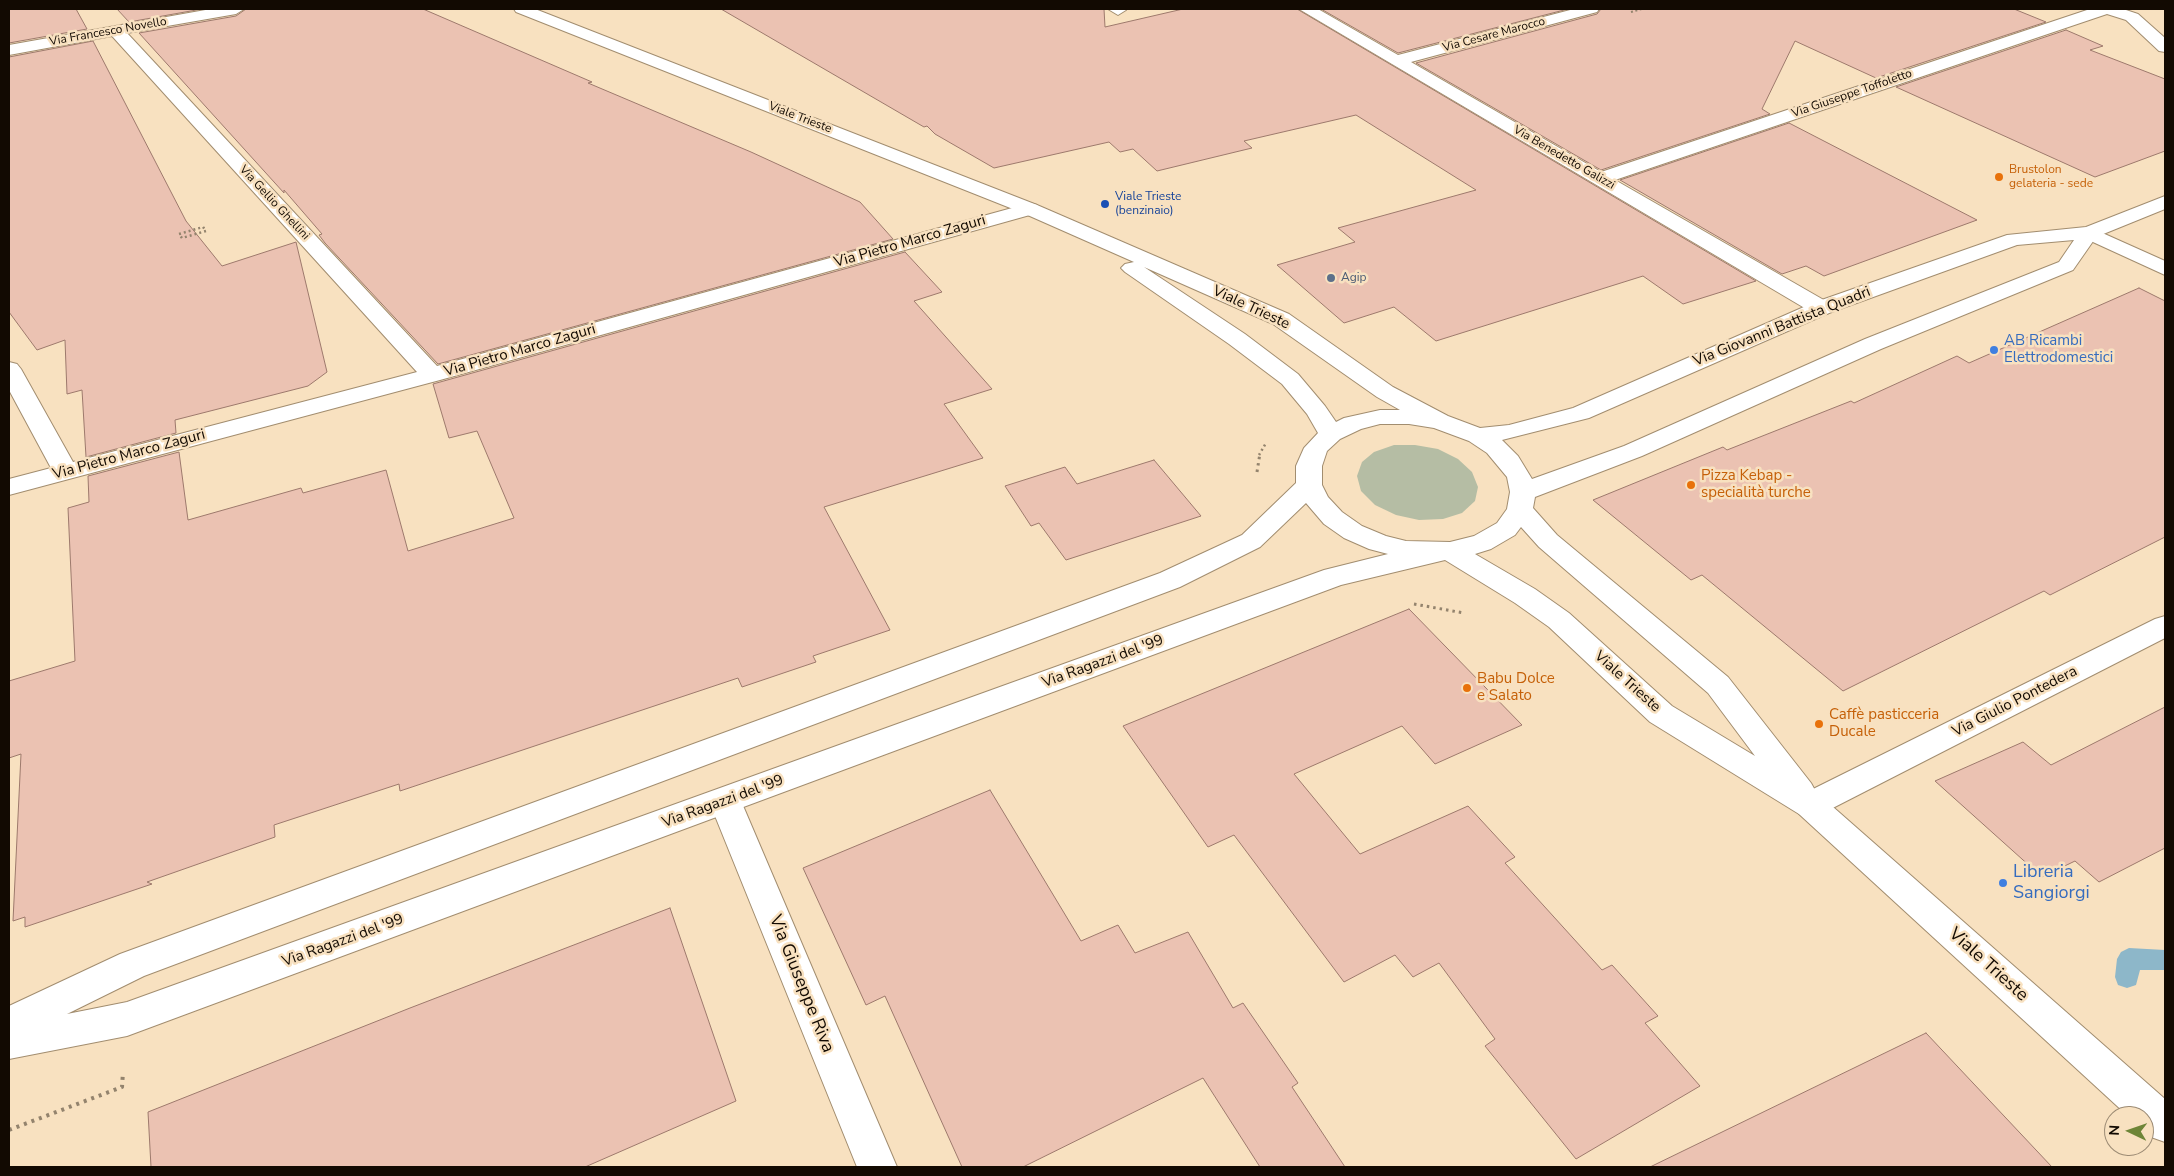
<!DOCTYPE html>
<meta charset="utf-8">
<style>
body{margin:0}
#map{position:relative;width:2174px;height:1176px;overflow:hidden;background:#f8e1c0;font-family:"Nunito Sans",sans-serif}
canvas{display:block}
.frame{position:absolute;inset:0;border:10px solid #120a02;pointer-events:none}
.north{position:absolute;left:2104px;top:1106px;width:50px;height:50px;box-sizing:border-box;background:#f8e1c0;border:1px solid #9c8b74;border-radius:50%;rotate:273deg;font-size:14px;font-weight:700;line-height:20px;text-align:center;color:#120a02}
.north::after{content:'';display:block;margin:auto;width:18px;height:22px;background:#6e8537;clip-path:polygon(50% 0,100% 100%,50% 72%,0 100%)}
</style>
<div id="map">
<canvas width="2174" height="1176"></canvas>
<div class="frame"></div>
<div class="north">N</div>
</div>
<script>
const ctx = document.querySelector('canvas').getContext('2d');
ctx.lineJoin = 'round';
function fillPath(path, color) {
  ctx.fillStyle = color;
  ctx.fill(path, 'evenodd');
}
function poly(rows) {
  const path = new Path2D();
  for (const r of rows) {
    path.moveTo(r[0], r[1]);
    for (let i = 2; i < r.length; i += 2) path.lineTo(r[i], r[i + 1]);
  }
  return path;
}
function strokePath(path, color, width, dash) {
  ctx.strokeStyle = color;
  ctx.lineWidth = width;
  ctx.lineCap = dash ? 'butt' : 'round';
  ctx.setLineDash(dash || []);
  ctx.stroke(path);
}
function drawText(font, color, halo, rows, align = 'center') {
  ctx.font = font + ' "Nunito Sans",sans-serif';
  ctx.lineWidth = 5;
  ctx.setLineDash([]);
  ctx.textBaseline = 'middle';
  ctx.strokeStyle = halo;
  ctx.fillStyle = color;
  for (const [text, x, y, turn = 0] of rows) {
    ctx.save();
    ctx.translate(x, y);
    ctx.rotate((+turn || 0) * Math.PI / 180);
    ctx.textAlign = isNaN(turn) ? turn : align;
    if (halo) ctx.strokeText(text, 0, 0);
    ctx.fillText(text, 0, 0);
    ctx.restore();
  }
}
fillPath(poly([
 [1394,445,1415,445,1438,449,1458,459,1472,472,1478,487,1475,501,1462,513,1443,519,1419,520,1396,515,1375,505,1361,491,1357,476,1362,462,1374,452]
]), '#b5bda4');
fillPath(poly([
 [2129,948,2165,950,2165,970,2140,970,2136,985,2127,988,2118,985,2115,977,2117,959,2121,952,2129,948]
]), '#8db7c9');
const building = poly([
 [9,9,76,9,87,29,9,43,9,9],
 [117,9,202,9,129,22,117,9],
 [246,9,423,9,592,82,588,83,751,152,860,202,893,239,438,364,325,243,319,235,322,234,284,190,284,193,139,33,236,16,246,9],
 [721,9,1104,9,1105,27,1183,9,1297,9,1756,281,1683,304,1643,276,1436,341,1394,307,1344,323,1277,265,1355,242,1338,228,1476,190,1356,115,1244,141,1252,148,1157,171,1133,149,1120,152,1109,142,994,168,935,134,927,126,924,127,721,9],
 [1321,9,1568,9,1398,53,1321,9],
 [1601,9,2014,9,2046,22,1876,78,1795,41,1762,109,1770,114,1601,170,1416,63,1597,14,1601,9],
 [2066,30,2103,46,2090,50,2165,79,2165,151,2095,177,1896,87,2066,30],
 [93,41,186,221,222,266,296,242,327,372,308,386,175,420,176,433,86,457,82,390,67,394,65,340,37,350,9,312,9,57,93,41],
 [1789,123,1977,220,1824,276,1806,266,1782,274,1620,180,1789,123],
 [905,252,942,292,914,301,992,389,944,404,983,458,824,507,890,630,813,656,816,662,742,687,738,678,400,791,399,784,274,825,275,837,147,882,152,884,25,927,25,917,13,921,21,754,9,758,9,681,75,661,68,508,89,502,88,476,179,452,188,520,301,488,303,493,386,470,408,551,514,518,477,431,449,438,433,384,905,252],
 [2139,288,2165,301,2165,537,2050,595,2044,591,1843,691,1702,575,1691,580,1593,500,1723,447,1727,450,1851,401,1854,403,1957,356,1969,363,2139,288],
 [1154,460,1201,516,1066,560,1039,523,1031,526,1005,486,1065,467,1077,484,1154,460],
 [1409,609,1522,725,1435,764,1402,726,1294,774,1360,854,1468,806,1515,857,1505,863,1602,970,1612,965,1658,1016,1645,1023,1700,1086,1576,1159,1485,1046,1495,1039,1439,963,1413,977,1395,955,1344,982,1234,835,1208,847,1123,726,1409,609],
 [2165,707,2165,848,2099,882,2075,861,2042,877,1935,781,2023,742,2051,765,2165,707],
 [990,790,1081,941,1118,925,1135,953,1188,932,1233,1008,1243,1003,1298,1083,1292,1087,1345,1167,1260,1167,1203,1078,1023,1167,962,1167,885,996,866,1005,803,868,990,790],
 [670,908,736,1101,585,1167,151,1167,148,1112,410,1008,670,908],
 [1926,1033,2052,1167,1650,1167,1926,1033]
]);
fillPath(building, '#ebc2b2');
strokePath(building, '#9d796c', 1);
const minor = poly([
 [211,9,244,9,236,14,127,33,437,366,1023,205,1030,203,1037,205,1040,209,1037,213,440,380,9,495,9,479,51,468,9,390,9,362,17,364,21,369,73,462,417,372,112,36,9,55,9,45,211,9],
 [1108,9,1125,9,1126,10,1118,15,1108,9],
 [1299,9,1318,9,1398,55,1574,9,1599,9,1597,12,1411,62,1601,172,2090,9,2123,9,2138,14,2165,38,2165,52,2159,51,2126,20,2107,14,1615,180,1829,303,1832,308,1829,313,1821,315,1813,313,1299,9],
 [2089,227,2165,261,2165,275,2082,237,2079,233,2082,229,2089,227],
 [2165,616,2165,638,1821,814,1810,818,1799,814,1794,805,1799,796,2155,619,2165,616],
 [725,788,736,792,741,801,897,1167,857,1167,709,801,714,792,725,788]
]);
const major = poly([
 [514,9,535,9,1037,205,1289,314,1393,387,1448,416,1480,428,1509,425,1573,408,1813,303,2007,235,2086,227,2165,196,2165,209,2096,237,2073,270,1881,349,1642,456,1535,497,1533,508,1557,535,1728,677,1811,783,1816,792,2165,1099,2165,1142,2151,1137,2144,1130,2144,1116,2128,1116,1799,814,1650,722,1549,627,1515,603,1445,560,1341,585,127,1036,9,1059,9,1006,120,954,1160,573,1242,535,1296,483,1296,466,1304,448,1318,433,1307,414,1282,384,1229,344,1125,272,1121,268,1125,264,1134,262,1023,213,516,12,514,9],
 [2074,240,2059,262,1865,339,1624,446,1532,479,1518,456,1502,440,1589,418,1829,313,2017,245,2074,240],
 [1144,267,1273,324,1377,397,1400,410,1380,410,1344,418,1336,422,1325,406,1298,374,1245,334,1144,267],
 [1380,424,1409,424,1434,428,1469,441,1487,453,1507,477,1510,492,1507,509,1497,523,1474,536,1450,542,1406,541,1386,536,1362,526,1342,512,1328,497,1322,485,1322,466,1327,451,1340,439,1361,429,1380,424],
 [1306,503,1324,524,1344,538,1369,549,1388,554,1324,570,127,1002,67,1014,144,976,1180,587,1260,547,1306,503],
 [1521,527,1539,547,1708,693,1755,756,1672,706,1569,613,1535,589,1475,554,1491,549,1515,535,1521,527]
]);
strokePath(minor, '#a28d6f', 2);
strokePath(major, '#a28d6f', 2);
strokePath(poly([
 [1631,12,1642,9]
]), '#93836d', 2, [2, 2.5]);
strokePath(poly([
 [203,227,206,231,182,238,179,234,203,227],
 [1259,455,1266,443]
]), '#93836d', 2.5, [2, 3]);
strokePath(poly([
 [1257,472,1260,453],
 [1414,604,1464,613]
]), '#93836d', 3, [2.5, 4]);
strokePath(poly([
 [9,1130,122,1087,123,1072]
]), '#93836d', 4, [3, 5]);
fillPath(minor, '#fff');
fillPath(major, '#fff');
for (const [x, y, r, color] of [
 [1999,177,5,"#e8710a"],
 [1105,204,5,"#1a4fb4"],
 [1331,278,5,"#5c6f8a"],
 [1994,350,5,"#3f7fe0"],
 [1691,485,5,"#e8710a"],
 [1467,688,5,"#e8710a"],
 [1819,724,5,"#e8710a"],
 [2003,883,5,"#3f7fe0"]
]) {
  const dot = new Path2D();
  dot.arc(x, y, r, 0, 2 * Math.PI);
  ctx.fillStyle = color;
  ctx.fill(dot);
  strokePath(dot, '#f8e1c0', 2);
}
drawText('12px', '#120a02', '#f8e1c0', [
 ["Via Francesco Novello",108,32,-10],
 ["Via Cesare Marocco",1494,35,-15],
 ["Via Giuseppe Toffoletto",1852,94,-19],
 ["Viale Trieste",800,118,21],
 ["Via Benedetto Galizzi",1564,158,30],
 ["Via Gellio Ghellini",274,203,47]
]);
drawText('12px', '#c56008', '#f8e1c0', [
 ["Brustolon",2009,170],
 ["gelateria - sede",2009,184]
], 'left');
drawText('12px', '#164399', '#f8e1c0', [
 ["Viale Trieste",1115,197],
 ["(benzinaio)",1115,211]
], 'left');
drawText('12px', '#4e5e75', '#f8e1c0', [
 ["Agip",1341,278]
], 'left');
drawText('15px', '#120a02', '#f8e1c0', [
 ["Via Pietro Marco Zaguri",910,242,-16],
 ["Viale Trieste",1251,308,25],
 ["Via Giovanni Battista Quadri",1782,327,-22],
 ["Via Pietro Marco Zaguri",520,351,-16],
 ["Via Pietro Marco Zaguri",129,455,-15],
 ["Via Ragazzi del '99",1103,662,-20],
 ["Viale Trieste",1627,682,42],
 ["Via Giulio Pontedera",2015,702,-27],
 ["Via Ragazzi del '99",723,802,-20],
 ["Via Ragazzi del '99",343,941,-20]
]);
drawText('15px', '#366cbe', '#f8e1c0', [
 ["AB Ricambi",2004,341],
 ["Elettrodomestici",2004,358]
], 'left');
drawText('15px', '#c56008', '#f8e1c0', [
 ["Pizza Kebap -",1701,476],
 ["specialità turche",1701,493],
 ["Babu Dolce",1477,679],
 ["e Salato",1477,696],
 ["Caffè pasticceria",1829,715],
 ["Ducale",1829,732]
], 'left');
drawText('18px', '#366cbe', '#f8e1c0', [
 ["Libreria",2013,873],
 ["Sangiorgi",2013,894]
], 'left');
drawText('18px', '#120a02', '#f8e1c0', [
 ["Viale Trieste",1988,965,42],
 ["Via Giuseppe Riva",801,984,68]
]);
</script>
